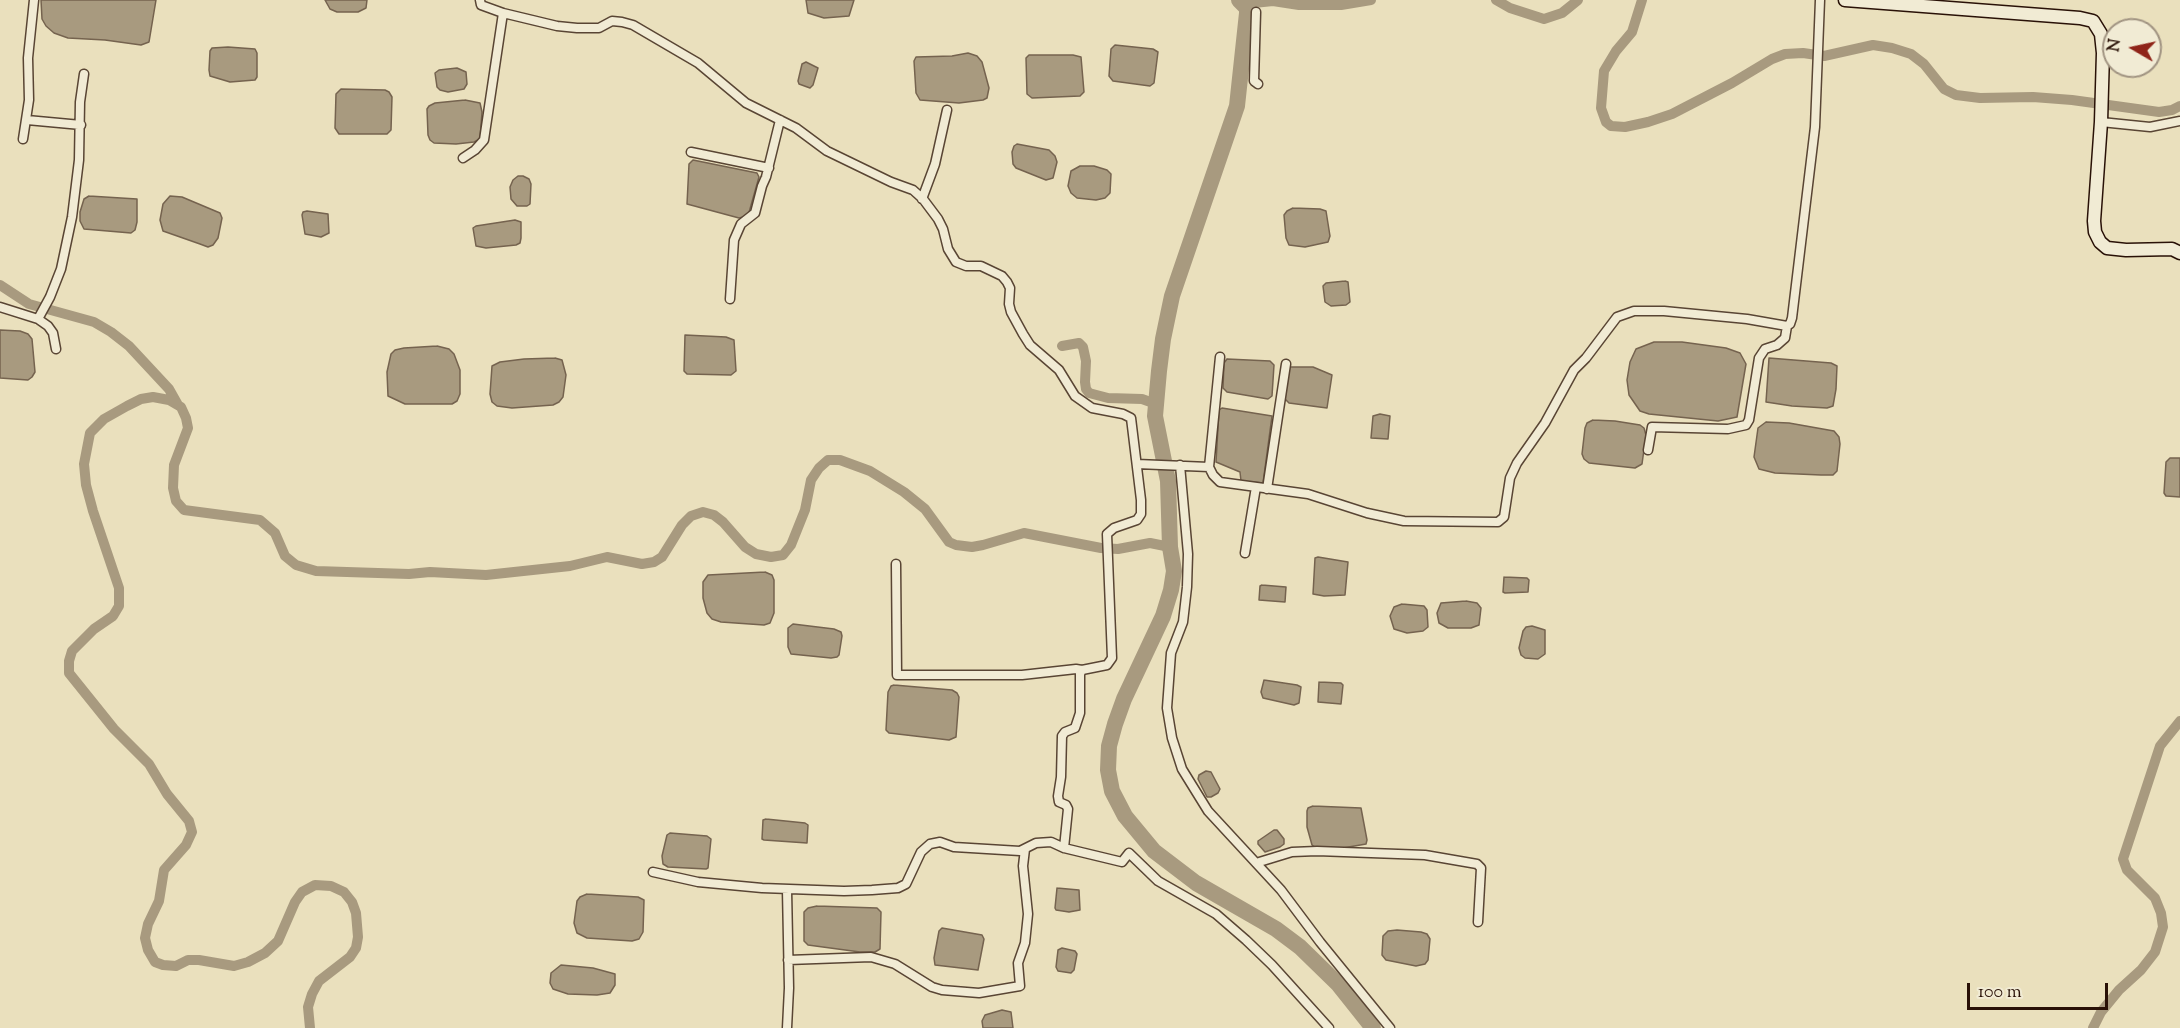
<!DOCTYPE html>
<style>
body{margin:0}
#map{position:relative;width:2180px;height:1028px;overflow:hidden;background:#eae0bd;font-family:"Sorts Mill Goudy",serif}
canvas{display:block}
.north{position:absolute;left:2102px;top:18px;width:60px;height:60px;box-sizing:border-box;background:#f1ebd4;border:2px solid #a19482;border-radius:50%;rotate:279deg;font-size:16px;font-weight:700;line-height:24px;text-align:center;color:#291107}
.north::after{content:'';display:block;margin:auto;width:21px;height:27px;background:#8f2418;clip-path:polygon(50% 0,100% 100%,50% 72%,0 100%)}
.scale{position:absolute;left:1967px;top:983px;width:141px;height:27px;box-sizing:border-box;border:3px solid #291107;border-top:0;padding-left:8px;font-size:18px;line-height:21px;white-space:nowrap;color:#291107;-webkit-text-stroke:4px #f1ebd4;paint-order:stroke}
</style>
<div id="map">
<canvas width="2180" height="1028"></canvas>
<div class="north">N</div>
<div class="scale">100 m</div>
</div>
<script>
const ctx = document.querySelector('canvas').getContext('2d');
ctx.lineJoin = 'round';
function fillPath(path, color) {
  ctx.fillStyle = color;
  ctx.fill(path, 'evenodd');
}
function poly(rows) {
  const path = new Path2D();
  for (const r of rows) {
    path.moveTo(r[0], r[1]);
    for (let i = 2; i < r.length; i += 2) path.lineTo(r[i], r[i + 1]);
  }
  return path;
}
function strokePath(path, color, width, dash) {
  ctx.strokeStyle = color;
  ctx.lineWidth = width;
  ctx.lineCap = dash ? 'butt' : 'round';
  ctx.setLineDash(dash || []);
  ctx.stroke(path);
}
const water = poly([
 [41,0,156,0,149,42,141,45,105,40,68,38,54,33,46,26,42,19,41,0],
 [367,0,366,8,358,12,337,12,330,9,325,0,367,0],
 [806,0,854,0,849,16,824,18,808,13,806,0],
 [1115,45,1153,49,1158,52,1154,83,1150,86,1113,81,1109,76,1111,49,1115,45],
 [228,47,255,49,257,53,257,77,255,80,230,82,210,76,209,70,210,51,212,48,228,47],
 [968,53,977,56,982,62,989,88,987,98,983,100,959,103,920,100,916,93,914,61,916,57,952,56,968,53],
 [1029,55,1073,55,1081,57,1084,92,1080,96,1032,98,1027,94,1026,58,1029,55],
 [806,62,818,68,813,85,810,88,799,84,798,81,802,64,806,62],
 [457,68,466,72,467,84,464,89,448,92,440,90,437,87,435,73,439,70,457,68],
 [341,89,385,90,389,92,392,97,391,130,387,134,339,134,335,128,336,94,341,89],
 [465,100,480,103,482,112,480,139,474,142,456,144,434,143,430,140,428,135,427,109,429,106,435,103,465,100],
 [1017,144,1049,150,1055,156,1057,162,1053,178,1046,180,1016,168,1013,164,1012,152,1014,146,1017,144],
 [693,160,757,173,759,177,748,216,739,218,687,204,689,164,693,160],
 [1080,166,1094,166,1107,170,1111,174,1110,193,1105,198,1096,200,1077,198,1071,193,1068,186,1071,171,1080,166],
 [518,176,523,176,529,179,531,184,530,204,527,206,517,206,511,199,510,187,513,180,518,176],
 [89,196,137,199,137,222,135,230,131,233,84,229,80,221,80,212,84,199,89,196],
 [170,196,182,197,220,213,222,218,218,238,213,245,208,247,200,244,163,231,160,220,163,204,170,196],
 [1293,208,1320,209,1326,211,1330,236,1328,242,1305,247,1289,245,1286,238,1284,215,1287,211,1293,208],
 [307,211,328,214,329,233,321,237,305,234,302,215,303,212,307,211],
 [515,220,521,222,521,238,520,243,516,245,486,248,476,246,473,228,476,226,515,220],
 [1345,281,1348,282,1350,302,1346,305,1331,306,1325,302,1323,286,1326,283,1345,281],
 [0,330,20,331,28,334,32,339,35,372,32,377,28,380,0,378,0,330],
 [685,335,726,337,734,340,736,371,731,375,687,374,684,371,685,335],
 [1654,342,1682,342,1726,348,1740,353,1746,364,1737,417,1718,421,1649,414,1640,411,1629,395,1627,380,1630,362,1636,349,1654,342],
 [437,346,449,349,454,354,460,370,460,394,457,401,452,404,405,404,388,396,387,372,391,354,395,350,404,348,437,346],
 [555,358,562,360,566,375,563,397,559,402,553,405,512,408,497,406,492,402,490,394,492,366,500,362,524,359,555,358],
 [1769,358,1831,363,1837,366,1836,389,1833,406,1827,408,1792,406,1766,402,1769,358],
 [1227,359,1270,361,1274,365,1272,396,1268,399,1227,392,1223,388,1224,363,1227,359],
 [1291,367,1313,367,1332,375,1327,408,1289,403,1285,399,1288,369,1291,367],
 [1222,408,1272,416,1263,483,1241,481,1240,472,1216,462,1219,410,1222,408],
 [1380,414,1390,416,1388,439,1371,438,1373,416,1380,414],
 [1593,420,1615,421,1640,425,1644,428,1646,435,1642,464,1635,468,1589,463,1584,459,1582,454,1585,428,1587,423,1593,420],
 [1766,422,1789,423,1834,431,1839,437,1840,444,1837,471,1833,475,1821,475,1775,473,1759,469,1754,457,1758,428,1766,422],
 [2170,458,2180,458,2180,497,2166,496,2164,493,2166,462,2170,458],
 [1318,557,1348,562,1345,595,1324,596,1313,594,1315,558,1318,557],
 [765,572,772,575,774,580,774,613,770,623,764,625,721,622,712,619,707,613,703,598,703,582,708,575,765,572],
 [1504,577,1527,578,1529,580,1528,592,1505,593,1503,592,1504,577],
 [1262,585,1286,587,1285,602,1259,600,1260,586,1262,585],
 [1466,601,1477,603,1481,608,1479,625,1471,628,1448,628,1439,623,1437,613,1441,603,1466,601],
 [1402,604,1424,606,1427,610,1428,627,1423,631,1407,633,1394,629,1390,616,1394,607,1402,604],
 [793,624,834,629,841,632,842,636,839,655,837,657,831,658,791,654,788,647,788,628,793,624],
 [1532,626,1545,630,1545,654,1538,659,1525,658,1521,655,1519,648,1523,631,1526,627,1532,626],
 [1264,680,1297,685,1301,687,1299,703,1294,705,1263,698,1261,692,1264,680],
 [1319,682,1341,683,1343,685,1341,704,1318,702,1319,682],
 [894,685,952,690,957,693,959,697,956,737,949,740,889,733,886,730,888,692,891,686,894,685],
 [1206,771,1211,772,1220,789,1218,793,1211,797,1207,797,1198,779,1199,775,1206,771],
 [1313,806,1361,808,1367,840,1366,844,1343,848,1315,847,1312,845,1307,827,1307,811,1308,808,1313,806],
 [766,819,805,823,808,825,807,843,764,840,762,839,763,820,766,819],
 [1274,830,1277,830,1284,839,1284,844,1280,847,1265,852,1258,844,1258,841,1274,830],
 [670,833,707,836,711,839,708,868,706,869,668,867,663,864,662,856,667,835,670,833],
 [1057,888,1079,890,1080,910,1069,912,1056,910,1055,908,1057,888],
 [587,894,638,897,644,900,643,932,639,939,632,941,587,938,577,933,574,923,577,901,580,897,587,894],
 [817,906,877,908,881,912,880,949,875,952,860,952,808,945,804,941,804,912,808,908,817,906],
 [942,928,982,935,984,939,978,970,935,965,934,958,939,931,942,928],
 [1397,930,1421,932,1427,934,1430,939,1428,960,1425,964,1416,966,1386,960,1382,955,1383,936,1388,931,1397,930],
 [1062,948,1075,951,1077,954,1074,970,1071,973,1058,971,1056,967,1058,950,1062,948],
 [561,965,593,968,615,974,615,985,610,993,597,995,568,994,553,989,550,983,551,973,561,965],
 [1002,1010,1011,1012,1013,1028,983,1028,982,1021,985,1015,1002,1010]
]);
fillPath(water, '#a89a7f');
strokePath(water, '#75634f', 1.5);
strokePath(poly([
 [1496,0,1510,8,1544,19,1562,13,1578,0],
 [1642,0,1632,32,1616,51,1604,71,1601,108,1606,122,1611,126,1625,127,1648,122,1672,114,1732,83,1772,59,1785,54,1803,53,1824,56,1873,45,1892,48,1911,54,1924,64,1944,89,1956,95,1980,98,2033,97,2072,100,2159,112,2172,110,2180,106],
 [1244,4,1273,1,1299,5,1341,5,1371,0],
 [0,285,29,304,94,322,111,332,129,346,169,389,178,405],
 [1062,346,1079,343,1083,347,1086,361,1085,382,1086,389,1089,393,1108,398,1142,399,1156,404],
 [310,1028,308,1007,312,994,319,981,350,957,356,948,358,937,356,913,352,902,344,892,331,886,315,885,302,892,295,902,278,941,265,953,248,962,234,966,199,960,188,960,176,966,163,965,155,962,148,950,145,938,148,924,159,901,164,870,186,845,192,832,189,821,167,794,149,764,114,729,69,673,69,661,72,651,94,629,113,616,119,606,119,588,93,511,86,485,84,464,90,433,104,419,127,406,141,399,153,397,169,400,181,407,186,418,188,428,174,465,173,488,176,501,184,510,260,520,275,533,285,556,296,565,316,571,409,574,430,572,486,575,570,566,607,557,642,564,654,562,662,557,682,525,691,516,703,512,714,515,723,522,745,547,756,554,771,557,783,555,791,545,805,510,811,480,819,468,828,460,840,460,870,471,904,492,925,509,949,542,956,545,972,547,983,545,1024,533,1101,548,1118,549,1150,543,1170,547],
 [2093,1028,2101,1012,2119,990,2141,970,2155,952,2163,927,2161,913,2155,898,2127,870,2123,859,2160,746,2180,721]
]), '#a89a7f', 10);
strokePath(poly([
 [1239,0,1247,8,1247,13,1237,106,1172,296,1163,339,1159,371,1155,416,1168,481,1170,547,1174,571,1171,590,1163,616,1124,699,1115,724,1109,746,1108,770,1112,791,1125,816,1154,851,1196,883,1276,929,1300,947,1338,984,1373,1028]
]), '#a89a7f', 16);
const street = poly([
 [480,0,481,5,503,13],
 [1256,12,1254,81,1258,84],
 [27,120,81,125],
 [2101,122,2150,127,2180,121],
 [23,139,29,100,28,58,34,0],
 [691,152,769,168],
 [463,158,475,150,484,140,503,13,557,26,577,28,599,28,612,21,622,22,633,25,698,63,746,103,796,128,827,151,891,182,913,190,923,199,938,219,943,229,948,249,956,262,966,266,981,266,1002,276,1007,282,1010,288,1009,304,1011,312,1023,334,1030,345,1059,370,1075,396,1092,408,1123,414,1131,418,1141,500,1141,514,1137,520,1114,528,1107,534,1112,658,1107,665,1082,670,1080,674,1080,713,1075,728,1065,732,1062,736,1061,777,1058,796,1059,802,1066,805,1068,809,1064,848,1122,862,1129,853,1158,881,1216,914,1246,940,1272,965,1329,1028],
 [922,199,935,164,947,110],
 [730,299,734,240,741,224,755,213,762,186,766,177,780,120],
 [0,307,38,319,48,326,53,333,56,349],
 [38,319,50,297,61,269,72,217,79,160,80,102,84,74],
 [1648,450,1652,427,1728,429,1746,425,1749,420,1759,358,1765,349,1777,345,1785,338,1787,326],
 [1137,464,1209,467,1213,475,1220,482,1308,494,1367,513,1404,521,1498,522,1504,517,1510,478,1517,463,1545,423,1574,370,1586,358,1617,317,1634,311,1664,311,1747,319,1787,326,1790,324,1792,318,1815,127,1820,0],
 [1180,465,1188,554,1187,587,1183,622,1171,653,1167,708,1172,738,1182,769,1208,811,1281,890,1320,942,1390,1028],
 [1209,467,1220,357],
 [1267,489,1286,364],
 [1245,553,1256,487],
 [896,564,897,675,1022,675,1076,669,1082,670],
 [1256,863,1292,852,1317,851,1425,855,1477,864,1481,868,1478,922],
 [653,872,698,882,762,888,844,891,872,890,898,888,906,884,921,852,930,844,940,842,954,847,1020,851,1036,843,1051,842,1064,848],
 [787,890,789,988,787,1028],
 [788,960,871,957,895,964,932,987,942,990,979,993,1020,986,1018,963,1025,943,1028,914,1023,866,1025,849]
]);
const secondary = poly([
 [1845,0,2080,18,2093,21,2101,34,2103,53,2101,122,2094,221,2095,232,2100,242,2107,248,2126,250,2172,249,2180,253]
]);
strokePath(street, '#594534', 11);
strokePath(secondary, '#291107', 15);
strokePath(street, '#f1ebd4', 8);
strokePath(secondary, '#f1ebd4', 12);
</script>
